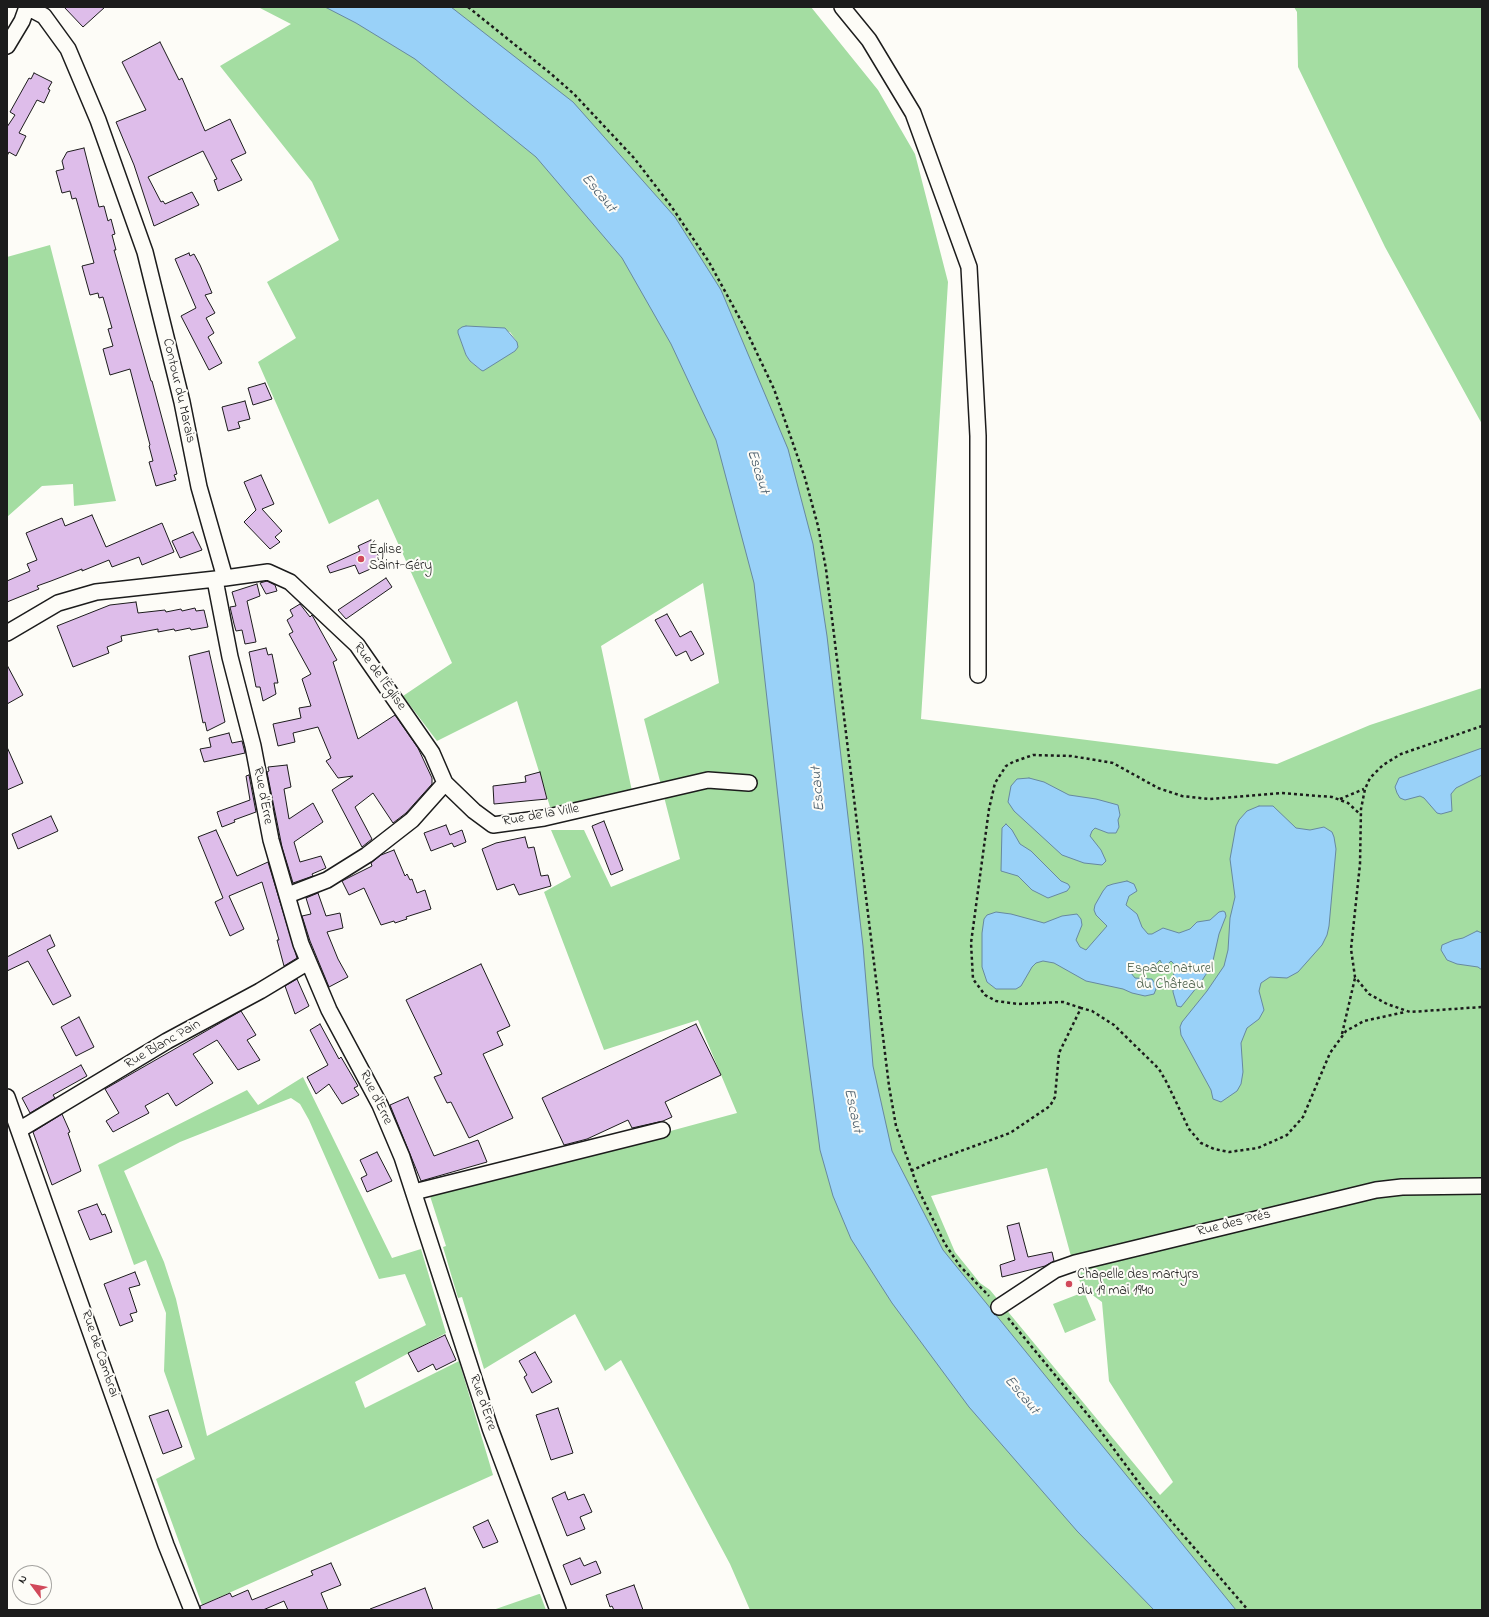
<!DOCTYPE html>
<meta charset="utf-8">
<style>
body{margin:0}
#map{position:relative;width:1489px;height:1617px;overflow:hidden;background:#fdfcf7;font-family:"Indie Flower",sans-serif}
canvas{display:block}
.frame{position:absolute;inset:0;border:8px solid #1c1c1c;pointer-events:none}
.north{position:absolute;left:12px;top:1565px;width:40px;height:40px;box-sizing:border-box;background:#fdfcf7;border:1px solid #a3a29f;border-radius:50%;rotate:302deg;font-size:11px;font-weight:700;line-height:16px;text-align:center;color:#1c1c1c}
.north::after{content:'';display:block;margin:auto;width:14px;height:18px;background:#d1495b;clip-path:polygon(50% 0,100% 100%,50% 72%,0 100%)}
</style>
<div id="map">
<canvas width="1489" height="1617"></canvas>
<div class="frame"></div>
<div class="north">N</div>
</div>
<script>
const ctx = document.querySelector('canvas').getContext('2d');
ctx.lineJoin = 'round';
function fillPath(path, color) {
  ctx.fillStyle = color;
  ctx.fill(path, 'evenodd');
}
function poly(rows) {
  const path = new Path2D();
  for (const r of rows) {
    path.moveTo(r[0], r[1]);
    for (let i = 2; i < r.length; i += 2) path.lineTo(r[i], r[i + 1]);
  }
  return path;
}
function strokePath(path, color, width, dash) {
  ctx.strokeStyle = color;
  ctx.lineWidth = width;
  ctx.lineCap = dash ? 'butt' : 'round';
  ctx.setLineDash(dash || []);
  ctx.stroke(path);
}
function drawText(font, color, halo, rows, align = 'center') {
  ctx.font = font + ' "Indie Flower",sans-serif';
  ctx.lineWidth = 4;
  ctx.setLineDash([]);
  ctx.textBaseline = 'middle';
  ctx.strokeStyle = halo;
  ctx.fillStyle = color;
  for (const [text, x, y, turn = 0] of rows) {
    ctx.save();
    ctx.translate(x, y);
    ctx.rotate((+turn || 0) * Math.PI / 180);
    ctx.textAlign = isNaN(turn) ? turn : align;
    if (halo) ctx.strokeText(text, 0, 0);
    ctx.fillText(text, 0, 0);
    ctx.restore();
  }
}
fillPath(poly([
 [258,7,811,7,878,90,915,154,948,282,921,719,1277,764,1370,725,1482,688,1482,1610,750,1610,730,1564,621,1360,605,1371,575,1314,484,1369,462,1297,458,1298,443,1247,446,1246,430,1196,737,1113,698,1020,604,1050,544,892,571,877,551,830,584,830,611,887,680,859,644,719,719,683,703,583,601,646,632,791,551,810,517,701,437,741,403,696,452,663,378,499,329,524,258,362,296,338,267,282,339,240,312,182,220,66,291,24],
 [466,326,510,332,517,342,515,351,481,370,470,361,466,355,458,332],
 [1047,1168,1075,1271,1083,1288,1102,1302,1109,1381,1173,1482,1160,1495,990,1290,980,1283,955,1252,931,1196],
 [1294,7,1482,7,1482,424,1385,247,1298,67,1297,12],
 [50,245,116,501,74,506,73,484,42,486,7,517,7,257],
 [303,1077,392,1258,421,1249,446,1333,355,1382,365,1408,459,1361,493,1475,202,1605,156,1479,195,1459,164,1371,166,1313,146,1260,134,1265,98,1165,247,1090,258,1105],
 [291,1098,300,1104,309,1120,379,1279,405,1274,426,1325,207,1436,176,1299,164,1262,124,1171,180,1142],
 [1084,1292,1096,1320,1065,1333,1053,1304],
 [540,1594,546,1610,493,1610,539,1594]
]), '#a4dda2');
const water = poly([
 [325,7,451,7,573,102,675,217,721,290,788,449,813,544,827,636,863,946,873,1066,892,1151,943,1250,1236,1610,1154,1610,1077,1531,969,1407,892,1303,851,1239,833,1196,820,1150,802,1011,754,583,716,440,671,344,622,258,536,157,415,59,356,23,325,7],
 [466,326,505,328,517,342,518,347,515,351,483,371,481,370,470,361,466,355,458,333,458,330,462,327,466,326],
 [1482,748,1482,775,1456,788,1451,794,1452,811,1441,814,1437,813,1424,798,1420,796,1405,800,1400,798,1397,793,1395,787,1399,778,1482,748],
 [1029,778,1044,782,1069,795,1096,799,1118,805,1120,815,1118,820,1119,827,1116,833,1108,833,1095,828,1092,831,1090,836,1101,850,1106,861,1102,865,1084,863,1062,855,1014,811,1008,802,1011,786,1017,779,1029,778],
 [1259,806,1273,806,1296,828,1310,830,1324,827,1332,832,1334,837,1336,849,1329,926,1327,935,1322,945,1298,972,1287,978,1270,977,1261,983,1259,991,1264,1010,1259,1019,1247,1028,1241,1043,1243,1072,1241,1084,1237,1091,1221,1102,1213,1099,1211,1090,1181,1035,1180,1027,1182,1022,1207,991,1224,966,1228,950,1230,918,1235,897,1230,859,1236,826,1239,820,1247,811,1259,806],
 [1006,824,1012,830,1020,844,1031,851,1061,881,1068,884,1070,887,1067,891,1048,898,1032,890,1018,876,1001,871,1002,828,1006,824],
 [1127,881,1134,884,1137,891,1129,896,1126,905,1137,914,1142,927,1148,934,1152,934,1163,928,1179,933,1190,929,1197,922,1210,920,1219,912,1223,911,1225,912,1226,916,1219,934,1212,965,1201,982,1181,1007,1177,1006,1173,992,1174,964,1171,961,1164,968,1160,960,1152,968,1136,967,1133,969,1131,973,1135,978,1152,979,1154,982,1156,989,1154,994,1145,996,1132,993,1123,989,1086,981,1054,963,1043,961,1036,963,1032,967,1021,986,1016,989,996,989,987,982,982,967,982,933,984,919,987,915,996,912,1011,914,1044,923,1062,916,1077,914,1081,919,1082,925,1076,940,1080,947,1086,950,1107,926,1096,915,1094,910,1095,905,1103,891,1107,886,1113,884,1127,881],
 [1477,931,1482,933,1482,970,1478,967,1457,964,1447,960,1441,950,1442,945,1454,940,1463,938,1477,931]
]);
fillPath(water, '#99d1f8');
strokePath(water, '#6789a0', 1);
const building = poly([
 [64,7,105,7,83,27,64,7],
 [160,42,179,80,182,78,205,131,230,119,246,153,231,160,242,180,218,191,214,180,217,179,203,151,148,177,161,202,163,201,165,204,192,192,199,205,154,226,134,165,116,122,146,110,122,62,160,42],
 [34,73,52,82,48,89,50,90,44,103,37,100,19,133,26,136,16,156,9,152,7,156,7,127,15,115,10,112,29,78,31,79,34,73],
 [84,148,99,207,104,206,108,221,111,219,115,234,112,235,116,250,114,250,151,381,152,381,177,474,174,475,176,480,156,486,149,462,153,461,149,446,150,445,130,369,110,375,103,349,113,346,108,329,112,328,103,297,99,298,98,293,90,295,82,266,94,263,76,198,72,199,70,191,62,193,56,171,64,169,62,161,67,152,84,148],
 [189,253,190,256,194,254,200,265,212,293,205,295,215,313,206,318,214,333,208,337,222,363,209,370,181,316,196,308,175,259,189,253],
 [265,383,272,399,253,405,248,388,265,383],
 [245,401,250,419,238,422,240,428,228,431,222,407,245,401],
 [261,475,274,504,262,509,282,531,275,537,280,542,270,549,244,522,256,510,244,482,261,475],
 [92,515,106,547,162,523,174,552,142,565,139,557,112,567,109,560,82,571,82,569,51,581,37,586,39,589,7,602,7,581,30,571,27,564,37,560,26,533,62,518,65,526,92,515],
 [193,532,202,550,180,558,172,541,193,532],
 [371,540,382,564,359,574,355,565,330,573,327,566,360,551,358,546,371,540],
 [386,578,392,587,346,619,338,610,386,578],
 [267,581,275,585,277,591,266,594,260,583,267,581],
 [257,584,260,596,247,601,256,642,245,644,242,630,236,631,234,624,230,607,236,606,232,592,257,584],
 [136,602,138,613,165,610,166,612,181,609,182,611,195,608,196,611,204,610,208,627,191,630,190,628,175,631,174,629,158,632,158,629,121,636,122,641,107,647,109,653,73,667,57,626,110,605,136,602],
 [300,604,310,617,312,615,337,660,333,662,358,739,395,715,418,748,432,778,432,784,406,813,393,823,373,793,355,807,372,839,362,847,332,790,353,776,338,778,326,761,331,758,318,727,293,733,295,742,278,746,273,724,301,718,299,708,311,706,302,679,311,674,289,634,293,632,287,620,293,616,290,610,300,604],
 [667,614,680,637,691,631,704,654,691,661,686,651,676,656,655,620,667,614],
 [266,648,268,655,272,654,278,683,274,683,276,694,263,701,260,687,256,687,249,652,266,648],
 [209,651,225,722,207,731,205,722,203,723,189,656,209,651],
 [7,665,23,695,7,704,7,665],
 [229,733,232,743,242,741,245,753,204,762,200,749,211,747,209,738,229,733],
 [7,747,23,783,7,790,7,747],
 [287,765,291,787,284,789,289,819,313,803,323,822,294,842,300,862,321,856,326,868,312,874,313,876,293,883,282,847,267,772,269,771,268,767,287,765],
 [540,772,547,799,494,804,493,786,526,782,525,776,540,772],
 [249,775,256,812,234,820,235,822,222,827,217,812,250,800,246,776,249,775],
 [51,816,58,831,18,849,12,834,51,816],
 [604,821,623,870,611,875,592,826,604,821],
 [446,825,450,835,462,830,466,842,454,847,452,843,431,851,424,833,446,825],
 [216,830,237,876,268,862,297,958,284,966,277,940,279,940,262,882,229,896,244,929,230,936,215,902,223,898,198,837,216,830],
 [525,837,528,848,534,847,541,876,548,875,551,886,519,895,514,884,497,890,482,849,496,843,525,837],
 [394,850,405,876,407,874,410,880,412,879,417,893,425,890,431,909,406,917,407,919,395,923,394,921,381,925,364,888,349,895,342,881,372,866,371,863,381,855,394,850],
 [318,893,326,916,340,913,343,928,327,932,338,959,348,977,329,987,310,941,302,916,311,914,306,898,318,893],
 [50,935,55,946,47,950,71,996,53,1005,28,961,7,971,7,957,50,935],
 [481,964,510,1026,497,1032,503,1045,483,1054,513,1118,469,1138,451,1102,447,1103,434,1077,442,1074,406,1000,481,964],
 [297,979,309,1006,295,1014,285,986,297,979],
 [241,1011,256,1035,247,1040,260,1060,238,1070,217,1040,193,1054,213,1083,176,1106,168,1093,145,1106,149,1113,113,1132,106,1121,119,1113,105,1089,241,1011],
 [79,1017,94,1047,76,1056,61,1027,79,1017],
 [320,1024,339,1059,341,1057,358,1086,354,1088,359,1095,342,1104,329,1084,316,1094,307,1077,328,1065,310,1030,320,1024],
 [696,1024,721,1075,665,1102,672,1117,663,1121,632,1128,628,1120,587,1139,564,1145,542,1098,696,1024],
 [81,1065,87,1076,53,1095,55,1098,30,1113,22,1098,81,1065],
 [408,1097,434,1156,478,1140,487,1162,421,1181,390,1105,408,1097],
 [62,1114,70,1132,68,1133,81,1171,52,1185,33,1132,62,1114],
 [377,1152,392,1181,367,1192,361,1178,367,1175,360,1160,377,1152],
 [97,1204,102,1215,105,1214,112,1232,90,1240,78,1211,97,1204],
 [1019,1223,1028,1257,1052,1252,1054,1261,1045,1266,1002,1277,1000,1265,1015,1260,1007,1226,1019,1223],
 [135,1272,140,1285,129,1288,137,1312,130,1314,133,1321,120,1326,104,1284,135,1272],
 [445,1335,456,1360,436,1370,433,1364,418,1372,408,1353,445,1335],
 [535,1352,552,1382,532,1393,524,1377,527,1375,519,1361,535,1352],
 [558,1408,573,1453,551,1460,536,1415,558,1408],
 [168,1410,182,1447,163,1454,149,1416,168,1410],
 [565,1492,568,1500,584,1494,592,1512,580,1517,585,1529,567,1536,552,1498,565,1492],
 [488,1520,498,1542,483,1548,473,1527,488,1520],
 [580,1558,584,1566,596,1561,601,1573,571,1585,563,1565,580,1558],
 [331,1563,341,1585,321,1593,328,1610,288,1610,284,1601,263,1610,201,1610,200,1606,230,1593,232,1597,248,1590,252,1600,313,1575,311,1571,331,1563],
 [634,1585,643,1610,614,1610,612,1606,610,1607,606,1595,634,1585],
 [425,1588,433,1610,370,1610,370,1609,425,1588]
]);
fillPath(building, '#debdea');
strokePath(building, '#1c1c1c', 1);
const minor = poly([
 [842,7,869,40,913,113,969,267,978,436,978,675],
 [7,46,22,21,27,7],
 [225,578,268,572,290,582,357,645,432,753,445,783],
 [215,580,230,657,253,746,271,840,301,944,329,1010,380,1105,402,1157,490,1428,558,1610],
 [7,633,58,603,96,592,225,578,199,487,182,402,145,252,98,120,68,49,44,16,27,7],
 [288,895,327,880,367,855,412,820,445,783,474,811,493,825,544,818,708,780,749,783],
 [7,1097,166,1545,192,1610],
 [19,1130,167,1041,260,991,308,962],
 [414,1192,662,1130],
 [999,1307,1055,1270,1075,1263,1376,1190,1402,1187,1482,1186]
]);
strokePath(minor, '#1c1c1c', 18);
strokePath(poly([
 [468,7,550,73,574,94,634,158,671,206,709,262,745,328,774,389,805,478,818,526,826,569,889,1086,896,1126,919,1191,945,1244,960,1266,989,1296],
 [1482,726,1401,754,1383,765,1370,778,1365,789,1361,809,1360,864,1351,949,1355,977,1369,994,1387,1004,1410,1012,1482,1007],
 [1340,799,1364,789],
 [1081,1008,1063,1002,1018,1004,996,1001,985,995,973,979,971,943,989,809,995,783,1006,766,1013,762,1033,755,1071,756,1113,763,1158,788,1182,796,1209,799,1281,793,1332,797,1348,803,1361,815],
 [1342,1034,1355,978],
 [911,1171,928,1163,1010,1133,1050,1106,1055,1097,1059,1053,1081,1008,1092,1011,1114,1025,1159,1069,1167,1083,1189,1129,1201,1143,1214,1149,1229,1152,1258,1148,1287,1135,1303,1117,1330,1053,1346,1031,1364,1021,1405,1012],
 [1008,1318,1093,1421,1145,1491,1248,1610]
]), '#1c1c1c', 2.5, [3, 3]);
strokePath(minor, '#fdfcf7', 15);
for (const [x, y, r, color] of [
 [361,559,4,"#d1495b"],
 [1069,1284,4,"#d1495b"]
]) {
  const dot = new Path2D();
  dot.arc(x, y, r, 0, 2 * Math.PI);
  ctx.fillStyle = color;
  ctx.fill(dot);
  strokePath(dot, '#fdfcf7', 1.5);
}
drawText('14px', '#1c1c1c', '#fdfcf7', [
 ["Contour du Marais",178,391,77],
 ["Rue de l'Église",379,677,54],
 ["Rue d'Erre",262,796,79],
 ["Rue de la Ville",541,816,-10],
 ["Rue Blanc Pain",163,1045,-30],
 ["Rue d'Erre",375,1098,64],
 ["Rue des Prés",1234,1224,-14],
 ["Rue de Cambrai",99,1354,71],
 ["Rue d'Erre",482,1403,71]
]);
drawText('14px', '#1c1c1c', '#fdfcf7', [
 ["Église",369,551],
 ["Saint-Géry",369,567],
 ["Chapelle des martyrs",1077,1276],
 ["du 19 mai 1940",1077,1292]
], 'left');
drawText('14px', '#4c604b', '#fdfcf7', [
 ["Espace naturel",1170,970],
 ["du Château",1170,986]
]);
drawText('italic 15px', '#485b69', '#fdfcf7', [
 ["Escaut",598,194,50],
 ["Escaut",757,472,73],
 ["Escaut",819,789,-95],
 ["Escaut",852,1111,78],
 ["Escaut",1021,1396,50]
]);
</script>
